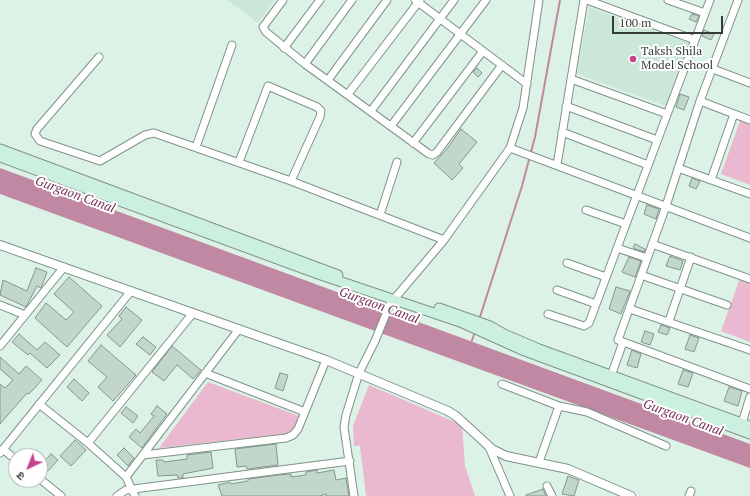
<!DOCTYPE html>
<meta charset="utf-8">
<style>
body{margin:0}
#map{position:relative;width:750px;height:496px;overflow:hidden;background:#ddf2e6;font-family:"PT Serif","Noto Sans Devanagari",serif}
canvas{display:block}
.north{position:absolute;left:8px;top:448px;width:40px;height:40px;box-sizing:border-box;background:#fff;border:1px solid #aeb1af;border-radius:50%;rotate:223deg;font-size:11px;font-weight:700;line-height:16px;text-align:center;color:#343d38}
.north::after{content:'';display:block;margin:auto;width:14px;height:18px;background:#c5448d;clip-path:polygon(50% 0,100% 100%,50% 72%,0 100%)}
.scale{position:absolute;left:612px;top:16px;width:111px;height:18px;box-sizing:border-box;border:2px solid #343d38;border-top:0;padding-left:5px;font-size:12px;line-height:14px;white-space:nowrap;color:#343d38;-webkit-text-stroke:3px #fff;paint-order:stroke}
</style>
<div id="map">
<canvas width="750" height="496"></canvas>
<div class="north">उ</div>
<div class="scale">100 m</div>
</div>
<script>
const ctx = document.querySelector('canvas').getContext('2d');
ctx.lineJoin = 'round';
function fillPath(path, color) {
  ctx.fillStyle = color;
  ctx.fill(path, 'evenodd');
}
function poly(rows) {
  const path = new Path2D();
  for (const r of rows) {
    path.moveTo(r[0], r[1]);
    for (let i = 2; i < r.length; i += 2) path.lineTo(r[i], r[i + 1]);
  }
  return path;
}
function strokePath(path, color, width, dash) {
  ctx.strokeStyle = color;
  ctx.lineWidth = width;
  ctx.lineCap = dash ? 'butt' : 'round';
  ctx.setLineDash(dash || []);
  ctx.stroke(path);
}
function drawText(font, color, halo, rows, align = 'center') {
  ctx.font = font + ' "PT Serif",serif';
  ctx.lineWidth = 4;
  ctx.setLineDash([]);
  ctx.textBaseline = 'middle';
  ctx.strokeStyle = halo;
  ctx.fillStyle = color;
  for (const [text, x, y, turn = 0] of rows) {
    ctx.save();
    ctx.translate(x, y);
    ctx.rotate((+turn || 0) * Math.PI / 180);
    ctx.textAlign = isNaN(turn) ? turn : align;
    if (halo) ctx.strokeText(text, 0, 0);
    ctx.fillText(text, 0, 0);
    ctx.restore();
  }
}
fillPath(poly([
 [227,0,275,0,258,23],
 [589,7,691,44,669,107,577,74]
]), '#cbe7d7');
fillPath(poly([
 [741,118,750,121,750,185,721,174],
 [740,278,750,282,750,342,721,331],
 [208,382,299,416,292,433,159,448],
 [369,385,462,425,465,466,475,496,366,496,360,446,354,446,353,426]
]), '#eab8cf');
fillPath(poly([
 [0,168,750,444,750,468,0,194]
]), '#c088a3');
strokePath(poly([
 [479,320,522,186,535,137,560,0],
 [471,343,475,332]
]), '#c088a3', 2);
const building = poly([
 [692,14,699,16,696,22,689,19,692,14],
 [704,30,714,34,711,40,702,36,704,30],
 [477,68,482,73,478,77,473,72,477,68],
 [680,94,689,97,684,110,676,107,680,94],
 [461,129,477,142,459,164,463,168,452,180,434,163,447,149,461,129],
 [692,178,700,181,696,189,689,186,692,178],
 [647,205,659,209,656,219,644,214,647,205],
 [635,244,645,249,644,252,633,248,635,244],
 [670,256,683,261,680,270,666,266,670,256],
 [629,257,641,261,635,277,622,272,629,257],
 [36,268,47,272,41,288,37,286,26,307,0,295,3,280,27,291,36,268],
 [69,277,102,306,67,347,35,318,46,303,66,320,74,312,54,294,69,277],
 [616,287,630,291,621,314,609,309,616,287],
 [126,307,142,320,120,347,107,335,122,319,119,316,126,307],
 [661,325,670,328,667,335,658,332,661,325],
 [645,331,654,334,650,345,641,342,645,331],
 [19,334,37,350,45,342,60,355,47,368,30,353,28,355,12,342,19,334],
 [690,335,699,338,694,352,685,349,690,335],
 [143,337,156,347,150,355,136,344,143,337],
 [101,345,136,375,113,401,98,387,107,377,88,361,101,345],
 [172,346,201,370,193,379,177,365,164,381,152,372,172,346],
 [632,350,641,354,637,368,627,365,632,350],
 [0,357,19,374,26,366,42,380,29,394,27,393,0,424,0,384,5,388,13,380,0,369,0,357],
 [683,370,693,373,688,387,678,384,683,370],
 [280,373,288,375,283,391,275,388,280,373],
 [74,379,89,393,82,401,67,387,74,379],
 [729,387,742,391,738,406,724,401,729,387],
 [157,406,167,414,142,448,129,437,136,429,140,433,154,416,151,414,157,406],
 [126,407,138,416,133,423,121,413,126,407],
 [75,440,86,450,71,466,60,456,75,440],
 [276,444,278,465,247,469,246,466,237,467,235,449,276,444],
 [124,448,134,458,128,466,117,455,124,448],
 [211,452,213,468,183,474,183,478,178,478,177,475,158,476,156,460,163,460,164,462,187,459,187,455,211,452],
 [51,454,58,460,46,473,40,466,51,454],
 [317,470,317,473,334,470,336,480,346,478,349,496,326,496,326,494,320,496,222,496,218,485,230,482,231,484,248,481,248,479,279,475,291,474,291,477,306,475,306,472,317,470],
 [568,476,579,480,574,496,562,494,568,476],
 [543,489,546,496,526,496,526,495,543,489]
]);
fillPath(building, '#c2d6ca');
strokePath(building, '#84978c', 1);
const minor = poly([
 [283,0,263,27,266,32,305,64,429,154,433,155,437,152,502,65],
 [415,0,527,84],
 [587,0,695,40],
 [668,0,705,13],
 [738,0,700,101,666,206,618,340,750,389],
 [284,48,320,0],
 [99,57,37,129,35,134,40,141,100,161,145,135,154,133,291,181,444,240],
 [305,64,352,0],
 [713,69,750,83],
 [571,79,667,114],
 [328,80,387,0],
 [348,94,420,0],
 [700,101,750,120],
 [566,106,657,140],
 [371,111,454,0],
 [391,126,486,0],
 [562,132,648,165],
 [413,143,483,51],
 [196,147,232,45],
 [510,148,750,238],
 [239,162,268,86,317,107,321,111,320,117,291,181],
 [557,165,584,0],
 [678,168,750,194],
 [711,180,734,114],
 [586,210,626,224],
 [380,215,397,162],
 [652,244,750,279],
 [617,248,647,258],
 [567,263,606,277],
 [641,275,727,305],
 [557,290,596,304],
 [0,305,25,315],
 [630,309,750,350],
 [548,314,584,326,589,323,710,0],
 [669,321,691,257],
 [0,346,64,267],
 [205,373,305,412],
 [611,376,623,342],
 [502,384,559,406],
 [39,404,88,443,126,477,135,496],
 [742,423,750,397],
 [88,443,193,313],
 [489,447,510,496],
 [3,449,16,460],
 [0,453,131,291],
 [143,455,286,438,293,435,298,429,326,360],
 [539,462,559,406,587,412,666,446],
 [126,477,239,329],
 [40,479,61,496],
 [547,486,552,496],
 [117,496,126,490,350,461],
 [354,496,344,427,346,415,359,373,375,341,390,304,444,240,510,148,523,108,539,0],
 [689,496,691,491]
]);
const tertiary = poly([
 [0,245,326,360,448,411,456,416,492,449,506,456,568,469,631,496]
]);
const secondary = poly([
 [0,149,338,275],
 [0,157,318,274,460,322,522,350,750,434],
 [439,308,490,326,504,334,539,349,750,426]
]);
strokePath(minor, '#7f9287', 9);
strokePath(tertiary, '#7f9287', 10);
strokePath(secondary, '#7f9287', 11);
strokePath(minor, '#fff', 7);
strokePath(tertiary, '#fff', 8);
strokePath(secondary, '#ccf0df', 9);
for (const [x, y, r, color] of [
 [633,59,4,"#c5448d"]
]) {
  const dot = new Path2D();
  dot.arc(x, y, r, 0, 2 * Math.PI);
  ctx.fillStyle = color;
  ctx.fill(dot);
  strokePath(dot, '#fff', 1.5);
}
drawText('12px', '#343d38', '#fff', [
 ["Taksh Shila",641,52],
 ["Model School",641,66]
], 'left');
drawText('italic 13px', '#793359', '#fff', [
 ["Gurgaon Canal",75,195,20],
 ["Gurgaon Canal",379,306,20],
 ["Gurgaon Canal",683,418,20]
]);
</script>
